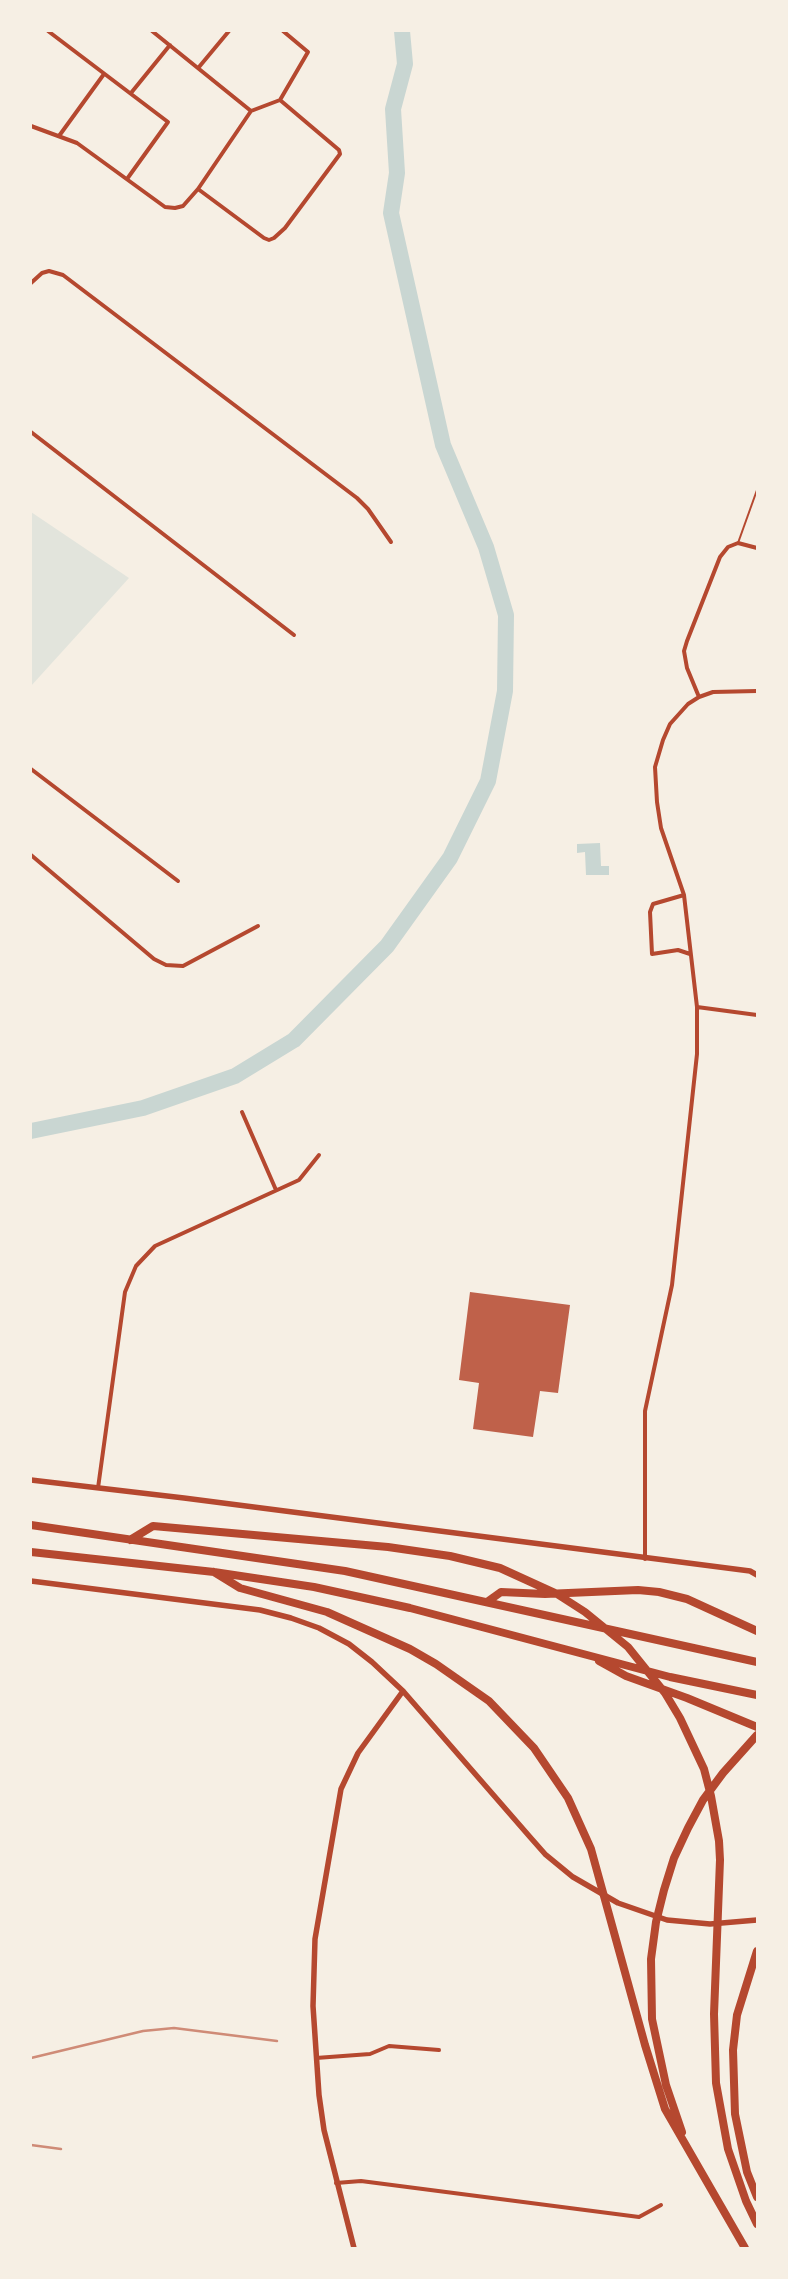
<!DOCTYPE html>
<style>
body{margin:0}
#map{position:relative;width:788px;height:2279px;overflow:hidden;background:#f6efe4;font-family:Figtree,sans-serif}
canvas{display:block}
.frame{position:absolute;inset:0;border:32px solid #f6efe4;pointer-events:none}
</style>
<div id="map">
<canvas width="788" height="2279"></canvas>
<div class="frame"></div>
</div>
<script>
const ctx = document.querySelector('canvas').getContext('2d');
ctx.lineJoin = 'round';
function fillPath(path, color) {
  ctx.fillStyle = color;
  ctx.fill(path, 'evenodd');
}
function poly(rows) {
  const path = new Path2D();
  for (const r of rows) {
    path.moveTo(r[0], r[1]);
    for (let i = 2; i < r.length; i += 2) path.lineTo(r[i], r[i + 1]);
  }
  return path;
}
function strokePath(path, color, width, dash) {
  ctx.strokeStyle = color;
  ctx.lineWidth = width;
  ctx.lineCap = dash ? 'butt' : 'round';
  ctx.setLineDash(dash || []);
  ctx.stroke(path);
}
fillPath(poly([
 [31,512,129,578,31,686]
]), '#e2e4dc');
fillPath(poly([
 [600,843,601,866,609,866,609,875,586,875,585,852,577,853,577,844]
]), '#c9d6d2');
strokePath(poly([
 [31,1131,143,1108,235,1076,294,1040,387,946,450,858,488,781,505,691,506,615,486,547,443,445,391,213,397,173,393,109,405,64,402,31]
]), '#c9d6d2', 16);
fillPath(poly([
 [470,1292,570,1305,558,1393,540,1391,533,1437,473,1429,479,1383,459,1380]
]), '#bf614a');
strokePath(poly([
 [738,543,757,490]
]), '#b5482f', 2);
strokePath(poly([
 [48,31,168,122,127,179],
 [199,67,229,31],
 [131,93,170,45],
 [251,111,280,100,308,52,283,31],
 [31,126,77,143,165,207,175,208,183,206,198,189,251,111,152,31],
 [59,136,104,74],
 [198,189,264,238,269,240,274,238,285,228,340,154,339,150,280,100],
 [31,283,42,273,49,271,63,275,357,498,368,509,391,542],
 [31,432,294,635],
 [699,697,687,668,684,651,687,641,720,557,728,547,738,543,757,548],
 [31,769,178,881],
 [31,855,154,959,166,965,183,966,258,926],
 [684,895,653,904,650,912,652,954,678,950,690,954],
 [697,1007,757,1015],
 [242,1112,276,1190],
 [98,1488,125,1292,136,1266,155,1246,299,1180,319,1155],
 [645,1559,645,1411,672,1285,697,1054,697,1007,684,895,661,828,657,802,655,767,663,740,670,724,688,704,699,697,713,692,757,691],
 [316,2058,370,2054,389,2046,439,2050],
 [336,2183,361,2181,639,2217,661,2205]
]), '#b5482f', 4);
strokePath(poly([
 [31,1480,184,1498,750,1571,757,1575],
 [31,1581,260,1610,291,1618,319,1628,349,1644,372,1662,403,1691,530,1837,545,1854,573,1877,618,1903,667,1920,710,1924,757,1920],
 [354,2248,324,2130,319,2095,313,2006,315,1939,341,1789,358,1753,403,1691]
]), '#b5482f', 5.5);
strokePath(poly([
 [31,1525,345,1571,757,1662],
 [130,1540,153,1526,388,1547,450,1556,500,1568,557,1594,585,1612,628,1647,665,1693,680,1718,704,1769,711,1796,719,1841,720,1860,714,2014,716,2083,728,2149,746,2201,757,2224],
 [31,1552,214,1572,314,1587,410,1608,670,1677,757,1695],
 [214,1572,240,1588,327,1612,410,1649,436,1664,489,1701,534,1748,568,1798,591,1849,645,2045,665,2109,745,2248],
 [487,1602,501,1592,545,1594,638,1590,659,1592,687,1599,757,1631],
 [599,1661,626,1676,687,1698,757,1727],
 [757,1951,737,2015,733,2050,735,2114,747,2172,757,2197],
 [682,2132,666,2085,652,2019,651,1959,656,1922,664,1890,674,1858,688,1828,703,1800,723,1773,757,1735]
]), '#b5482f', 8);
strokePath(poly([
 [31,2058,143,2031,174,2028,277,2041],
 [31,2145,61,2149]
]), '#cf8b77', 2.5);
</script>
